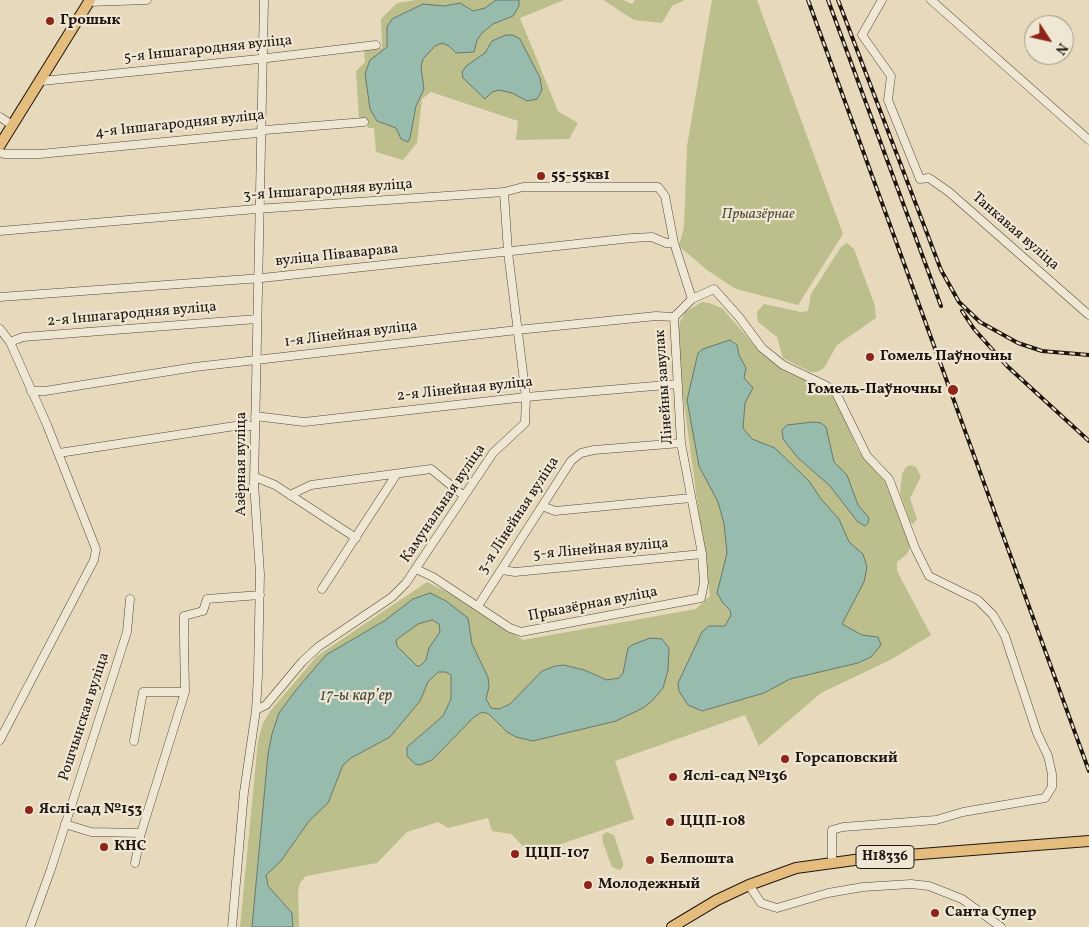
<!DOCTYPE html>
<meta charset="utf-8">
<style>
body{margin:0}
#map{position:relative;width:1089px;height:927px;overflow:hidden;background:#e7dabc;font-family:Vollkorn,serif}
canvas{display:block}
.north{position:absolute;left:1024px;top:15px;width:50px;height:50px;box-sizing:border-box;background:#efe7d3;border:1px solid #9d9385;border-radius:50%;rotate:125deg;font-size:14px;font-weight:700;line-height:20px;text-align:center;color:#21150f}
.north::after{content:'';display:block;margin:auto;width:18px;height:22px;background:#8f2418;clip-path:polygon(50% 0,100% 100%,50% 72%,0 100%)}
</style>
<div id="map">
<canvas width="1089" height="927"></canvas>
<div class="north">N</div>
</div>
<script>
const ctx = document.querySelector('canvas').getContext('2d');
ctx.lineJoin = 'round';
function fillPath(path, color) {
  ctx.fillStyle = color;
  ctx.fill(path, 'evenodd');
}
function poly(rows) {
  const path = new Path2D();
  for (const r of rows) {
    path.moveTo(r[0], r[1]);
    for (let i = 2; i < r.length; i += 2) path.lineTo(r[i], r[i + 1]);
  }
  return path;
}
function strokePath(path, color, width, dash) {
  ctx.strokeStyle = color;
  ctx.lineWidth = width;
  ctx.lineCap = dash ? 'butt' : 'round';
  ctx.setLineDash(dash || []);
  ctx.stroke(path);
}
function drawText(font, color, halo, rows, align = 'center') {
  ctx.font = font + ' Vollkorn,serif';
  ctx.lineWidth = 4.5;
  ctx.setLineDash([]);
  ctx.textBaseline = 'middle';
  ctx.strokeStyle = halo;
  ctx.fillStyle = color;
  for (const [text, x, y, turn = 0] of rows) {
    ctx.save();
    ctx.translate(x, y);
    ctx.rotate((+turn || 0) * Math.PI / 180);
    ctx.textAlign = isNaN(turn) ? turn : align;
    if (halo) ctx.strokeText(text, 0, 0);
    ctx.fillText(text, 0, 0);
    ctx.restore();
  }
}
fillPath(poly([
 [416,0,564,0,520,18,558,111,578,123,569,139,516,140,518,121,431,92,422,99,417,143,403,160,376,152,374,128,368,128,367,119,359,119,356,71,365,62,364,50,382,48,381,19,397,3],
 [603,0,623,0,632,4,635,0,685,0,672,6,662,23,634,20],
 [712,0,757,0,843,234,798,305,736,289,707,270,679,246,684,227,687,146],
 [847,243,854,249,875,306,876,318,837,345,824,368,817,372,810,372,783,358,777,337,758,322,757,312,764,304,801,312,808,311,811,294,841,247],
 [702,302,709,303,722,308,762,354,785,371,823,388,836,400,859,452,887,484,911,546,907,554,897,562,897,571,931,635,892,659,821,693,759,746,745,715,615,761,634,819,535,853,530,853,511,834,492,831,488,818,448,828,438,822,407,832,377,863,306,876,300,883,298,892,299,927,240,927,258,741,263,723,271,710,317,656,427,582,451,594,523,640,696,609,710,596,683,396,678,332,680,322,685,312],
 [911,465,916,467,921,477,910,498,917,519,913,524,910,522,900,494,902,474,906,467],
 [607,832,614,835,623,863,623,867,620,870,612,867,603,843,602,835]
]), '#bcbe8c');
const water = poly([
 [496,0,519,0,519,6,513,16,493,24,482,33,477,40,474,52,456,53,449,46,442,43,435,46,423,59,421,67,424,89,416,106,410,138,408,142,401,139,396,128,377,121,370,109,365,74,370,60,387,47,387,27,392,19,423,4,444,6,460,3,473,11,485,8,496,0],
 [506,35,513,35,520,39,540,78,542,90,537,99,527,101,512,93,499,90,492,92,485,99,463,78,462,72,466,66,485,53,492,41,506,35],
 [730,340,737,345,739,355,746,368,744,378,753,388,745,403,743,428,752,439,775,448,809,481,821,499,839,519,849,542,863,554,867,567,864,582,842,624,862,635,878,637,881,645,871,657,858,663,790,679,764,693,702,711,688,705,679,691,678,683,702,632,709,626,725,626,731,615,730,610,723,603,717,593,727,553,724,524,718,502,699,466,687,400,698,353,703,349,730,340],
 [813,422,821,423,826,427,834,462,847,475,858,505,869,518,868,523,865,526,858,522,829,485,798,458,783,439,782,430,787,425,813,422],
 [430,593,446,601,468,618,472,644,488,677,489,687,486,699,491,708,499,709,510,704,542,671,555,666,564,665,584,670,607,680,619,678,623,673,628,648,632,645,650,638,662,639,669,648,668,670,663,688,653,700,643,708,616,721,533,741,516,737,507,732,489,714,482,712,474,717,432,760,420,765,415,764,407,756,407,747,443,716,451,699,451,675,446,672,438,672,428,682,420,701,390,737,351,758,343,765,328,803,309,821,281,861,266,875,268,886,292,913,293,927,252,927,268,754,272,734,279,713,296,690,326,655,384,621,413,599,430,593],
 [432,620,439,624,440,632,429,648,426,660,420,666,417,666,397,646,396,640,418,624,432,620]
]);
fillPath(water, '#97bbac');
strokePath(water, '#68796d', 1);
const minor = poly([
 [882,0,862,35,891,76,888,100,920,179,929,178,949,192,1089,315],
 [931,0,1089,140],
 [89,2,147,0],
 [42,81,259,59,376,45],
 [0,117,12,125],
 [0,152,4,154,40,154,257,133,265,130,364,122],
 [0,231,256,209,504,192,523,187,658,187,665,196,674,243,692,299,674,317,681,443,702,554,704,583,701,598,521,632,510,628,433,577,416,569],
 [0,297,262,278,632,238,652,237,666,243,674,243],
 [692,299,714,289,739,317,762,348,783,365,825,385,836,393,867,456,889,479,915,548,929,576,978,600,993,615,1005,636,1037,733,1048,756,1052,774,1052,787,1045,798,963,812,936,820,843,827,832,830,832,863],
 [0,329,10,342,47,425,96,549,94,560,0,740],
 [10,342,23,337,257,319],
 [31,391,45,391,195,367,517,330,656,316,674,317],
 [255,416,304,422,526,397,678,384],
 [59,453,235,426,255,426],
 [255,477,275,485,356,538],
 [290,495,311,485,431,469,464,496],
 [542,506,555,511,691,498],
 [502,570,515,572,702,554],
 [322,589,396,475],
 [478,606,571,461,581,453,594,450,681,443],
 [184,638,184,616,203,611,207,599,260,595],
 [256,710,266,705,302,662,318,647,392,597,406,583,493,453,525,423,526,397,508,252,504,192],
 [134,741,143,692,185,692],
 [65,824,91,832,141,833],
 [135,863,141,833,185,692,184,641],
 [749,885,761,903,777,908,828,893,863,887,911,884,929,886,962,899,1001,927],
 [30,927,51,869,127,632,130,599],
 [232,927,244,792,256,710,258,675,260,574,254,483,264,0]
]);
const major = poly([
 [0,145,90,0],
 [672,927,717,900,749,885,796,868,869,858,1089,841]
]);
strokePath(minor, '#52463a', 9);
strokePath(major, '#21150f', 12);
strokePath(minor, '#efe7d3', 8);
strokePath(major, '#e4bd7e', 10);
const rail = poly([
 [808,0,1089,771],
 [828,0,941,306],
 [838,0,941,270,959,302,980,322,1018,343,1042,351,1089,355],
 [962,311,974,329,1007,366,1089,441]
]);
strokePath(rail, '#21150f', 4);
strokePath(rail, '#efe7d3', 2, [5.5]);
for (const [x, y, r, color] of [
 [50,21,5,"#8f2418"],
 [541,176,5,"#8f2418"],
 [870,357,5,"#8f2418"],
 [953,390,6,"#8f2418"],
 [785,759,5,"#8f2418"],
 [673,777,5,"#8f2418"],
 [29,810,5,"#8f2418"],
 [670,822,5,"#8f2418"],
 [104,847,5,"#8f2418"],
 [515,854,5,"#8f2418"],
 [650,860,5,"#8f2418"],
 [588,885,5,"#8f2418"],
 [935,913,5,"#8f2418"]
]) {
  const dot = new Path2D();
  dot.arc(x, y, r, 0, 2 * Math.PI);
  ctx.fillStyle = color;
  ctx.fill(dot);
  strokePath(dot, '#efe7d3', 2);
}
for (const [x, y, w] of [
 [885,857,58]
]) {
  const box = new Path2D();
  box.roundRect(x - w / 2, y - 11.5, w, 23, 4);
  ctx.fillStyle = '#efe7d3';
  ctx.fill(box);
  strokePath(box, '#21150f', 1);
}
drawText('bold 14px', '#21150f', null, [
 ["Н18336",885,857]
]);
drawText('bold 15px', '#21150f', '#efe7d3', [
 ["Грошык",60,21],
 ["55-55кв1",551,176],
 ["Гомель Паўночны",880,357],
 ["Гомель-Паўночны",942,390,"right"],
 ["Горсаповский",795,759],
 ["Яслі-сад №136",683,777],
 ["Яслі-сад №153",39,810],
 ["ЦЦП-108",680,822],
 ["КНС",114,847],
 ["ЦЦП-107",525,854],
 ["Белпошта",660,860],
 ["Молодежный",598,885],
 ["Санта Супер",945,913]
], 'left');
drawText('15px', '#21150f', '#efe7d3', [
 ["5-я Іншагародняя вуліца",208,50,-6],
 ["4-я Іншагародняя вуліца",180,125,-6],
 ["3-я Іншагародняя вуліца",328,191,-4],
 ["Танкавая вуліца",1015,232,41],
 ["вуліца Піваварава",337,256,-6],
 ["2-я Іншагародняя вуліца",132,315,-5],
 ["1-я Лінейная вуліца",351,335,-7],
 ["Лінейны завулак",665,387,-94],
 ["2-я Лінейная вуліца",465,390,-6],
 ["Азёрная вуліца",242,464,-90],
 ["Камунальная вуліца",444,504,-56],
 ["3-я Лінейная вуліца",519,516,-57],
 ["5-я Лінейная вуліца",601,550,-5],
 ["Прыазёрная вуліца",593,605,-11],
 ["Рошчынская вуліца",85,717,-72]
]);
drawText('italic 15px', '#57503b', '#efe7d3', [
 ["Прыазёрнае",758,215]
]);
drawText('italic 16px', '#4a4f46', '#efe7d3', [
 ["17-ы кар’ер",356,697]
]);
</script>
